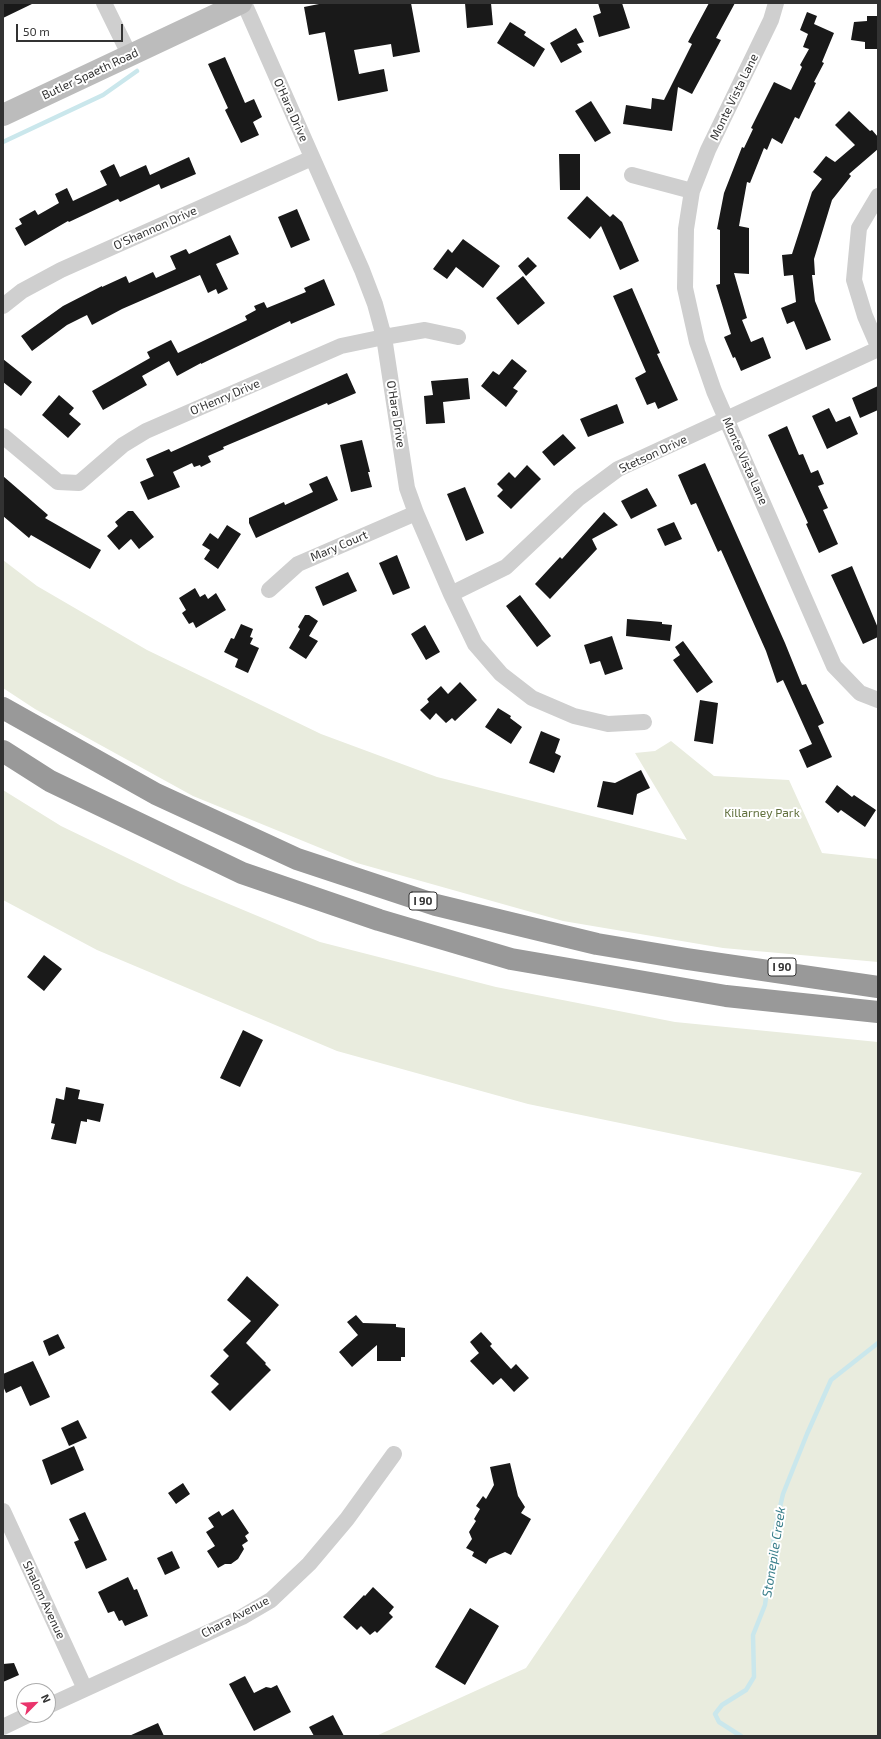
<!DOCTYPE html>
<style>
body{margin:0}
#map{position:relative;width:881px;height:1739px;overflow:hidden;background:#fff;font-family:"Exo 2",sans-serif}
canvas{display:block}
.frame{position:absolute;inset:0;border:4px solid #323232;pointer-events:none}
.north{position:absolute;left:16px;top:1683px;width:40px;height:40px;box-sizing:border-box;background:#fff;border:1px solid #adadad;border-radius:50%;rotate:66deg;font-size:11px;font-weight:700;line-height:16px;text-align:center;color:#323232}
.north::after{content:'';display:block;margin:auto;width:14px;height:18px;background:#ea346c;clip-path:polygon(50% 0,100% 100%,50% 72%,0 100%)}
.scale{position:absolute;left:16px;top:24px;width:107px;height:18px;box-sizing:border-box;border:2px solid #323232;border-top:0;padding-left:5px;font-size:12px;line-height:14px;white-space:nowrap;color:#323232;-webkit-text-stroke:3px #fff;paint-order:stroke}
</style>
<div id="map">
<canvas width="881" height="1739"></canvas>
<div class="frame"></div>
<div class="north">N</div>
<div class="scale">50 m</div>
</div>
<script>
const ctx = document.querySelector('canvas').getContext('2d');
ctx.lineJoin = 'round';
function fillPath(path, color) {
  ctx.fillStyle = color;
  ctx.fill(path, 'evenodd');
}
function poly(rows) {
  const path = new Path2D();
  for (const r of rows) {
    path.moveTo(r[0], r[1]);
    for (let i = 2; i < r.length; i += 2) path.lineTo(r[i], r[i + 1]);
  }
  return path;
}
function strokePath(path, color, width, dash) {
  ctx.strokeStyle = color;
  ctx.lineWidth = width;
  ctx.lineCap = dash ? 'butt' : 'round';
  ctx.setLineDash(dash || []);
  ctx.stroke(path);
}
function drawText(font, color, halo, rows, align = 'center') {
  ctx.font = font + ' "Exo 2",sans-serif';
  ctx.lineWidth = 4;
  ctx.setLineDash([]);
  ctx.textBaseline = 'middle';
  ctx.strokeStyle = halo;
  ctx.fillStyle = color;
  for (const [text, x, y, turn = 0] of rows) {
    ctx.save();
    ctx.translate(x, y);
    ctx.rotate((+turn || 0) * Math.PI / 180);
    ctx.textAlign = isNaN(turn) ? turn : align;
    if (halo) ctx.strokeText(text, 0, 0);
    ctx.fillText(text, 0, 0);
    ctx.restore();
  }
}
fillPath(poly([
 [3,560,37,586,147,650,321,734,437,777,687,840,635,753,655,751,671,741,714,776,789,780,822,853,878,859,878,962,723,948,563,921,357,863,193,796,35,709,3,688],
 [3,790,61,826,181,884,320,942,496,987,675,1022,878,1042,878,1736,376,1736,526,1668,862,1173,528,1104,337,1051,97,950,3,900]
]), '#e9ecde');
strokePath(poly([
 [3,142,103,95,137,71],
 [741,1736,719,1722,715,1714,722,1705,746,1690,754,1677,753,1635,765,1605,775,1529,783,1494,807,1434,831,1380,878,1343]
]), '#cae7ec', 4.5);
fillPath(poly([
 [3,3,34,3,3,18],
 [324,3,411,3,420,52,393,57,391,44,354,50,359,74,384,69,388,91,338,101,325,32,309,35,304,7],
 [465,3,491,3,493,25,467,28],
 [598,3,622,3,630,28,599,37,593,16,601,13],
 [709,3,735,3,716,38,721,40,692,94,678,87,672,131,623,124,626,105,651,109,652,98,664,100,692,44,688,42],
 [807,12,817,16,814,24,834,33,822,62,824,63,814,82,816,83,799,119,795,117,782,144,772,138,767,150,764,148,750,183,747,182,739,226,749,228,749,274,734,273,747,318,742,320,751,342,763,337,771,358,741,371,735,357,733,358,724,337,731,334,716,285,720,284,720,230,717,229,724,193,742,147,744,148,753,129,751,128,774,82,791,90,802,67,800,65,809,49,803,47,808,34,800,30],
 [867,16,878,16,878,49,865,49,865,42,851,40,854,22,867,21],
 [510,22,526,32,524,35,545,49,534,67,497,43],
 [576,28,584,42,577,44,582,52,561,63,550,43],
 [225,57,245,103,254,99,262,117,253,122,259,135,241,143,225,110,228,108,208,64],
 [591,101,611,133,595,142,575,111],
 [849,111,870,131,872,130,878,137,878,149,849,174,851,176,832,200,814,259,815,275,812,275,815,301,831,340,806,350,794,321,787,324,781,308,796,302,793,275,784,276,782,255,792,254,812,192,822,179,813,172,826,156,835,162,855,145,835,125],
 [559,154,580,154,580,190,560,190],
 [189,157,196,174,161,189,159,184,120,202,118,199,69,222,68,221,25,246,15,228,22,224,19,219,35,210,38,215,59,203,55,194,67,188,73,201,107,185,100,171,114,164,120,177,146,165,150,175],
 [587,196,610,217,613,214,622,222,639,261,620,270,601,226,590,239,567,218],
 [297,209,310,240,291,248,278,217],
 [230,235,239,254,216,264,228,289,218,294,216,289,208,293,200,275,122,309,92,325,87,315,67,325,32,351,21,336,63,306,102,286,102,287,126,276,129,283,153,272,156,278,176,269,170,256,186,249,189,254],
 [463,239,500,266,483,288,456,267,447,279,433,269,448,249,452,253],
 [528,257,537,266,526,276,518,266],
 [523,276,545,303,518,325,496,298],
 [324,279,335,305,291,324,290,321,201,364,201,363,177,376,169,361,142,376,147,385,103,410,92,391,150,358,147,352,171,340,178,353,247,320,245,316,256,310,254,306,264,302,267,308,306,292,304,288],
 [632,288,660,353,657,354,678,400,658,409,655,402,647,405,635,378,646,372,613,296],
 [3,359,32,382,21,396,3,382],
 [512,359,527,371,513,388,518,391,506,407,481,386,493,371,499,375],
 [347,373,356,393,328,405,327,403,223,447,224,449,208,456,211,462,201,467,200,465,194,467,192,463,173,472,180,487,148,500,140,482,154,476,146,459,169,449,171,452],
 [468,378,470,399,443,402,445,423,426,424,424,396,433,395,431,381],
 [878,386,878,410,860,418,852,398],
 [59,395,74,408,69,414,81,424,68,438,42,415],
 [617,404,624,423,588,437,580,419],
 [829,408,836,422,850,416,858,434,827,449,812,416],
 [787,426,799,455,803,454,811,473,818,470,824,484,818,486,828,508,823,510,838,544,819,553,806,524,808,523,768,435],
 [563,434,576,448,554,466,542,452],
 [362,440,370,472,368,472,372,487,351,492,340,445],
 [705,463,785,643,802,685,806,684,824,723,818,726,832,757,807,768,799,750,812,744,783,680,777,683,766,651,721,550,718,552,696,503,691,505,678,475],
 [527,465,541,479,511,509,497,496,503,490,497,484,509,472,515,478],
 [3,476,48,515,45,518,101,550,90,569,31,535,29,538,3,516],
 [327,476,338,500,256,538,249,523,249,518,284,502,285,505,313,492,309,484],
 [465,487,484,533,466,541,447,494],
 [647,488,657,506,631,519,621,501],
 [128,511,133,511,154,537,139,549,131,539,119,550,107,536,118,526,115,522],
 [604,512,618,525,592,539,597,549,550,599,535,584,560,557,562,559],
 [674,522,682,539,665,546,657,529],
 [227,525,241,534,218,569,204,559,210,550,202,545,210,533,218,539],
 [397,555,410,588,393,595,379,563],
 [852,566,878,628,878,637,863,644,831,575],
 [348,572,357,591,323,606,315,587],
 [195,588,200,597,205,594,208,599,216,593,226,610,196,628,193,622,189,624,182,613,186,610,179,598],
 [520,595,551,636,537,647,506,606],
 [305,615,309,615,318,621,309,636,318,641,306,659,289,648,300,629,298,627],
 [627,619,662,622,662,624,672,625,670,641,626,636],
 [241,624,253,629,250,637,253,638,250,644,259,648,248,673,235,667,238,659,224,652,231,638,234,639],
 [425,625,440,652,426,660,411,634],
 [612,636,623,669,605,675,600,661,590,664,584,645],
 [683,641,713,682,697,693,673,660,680,655,675,647],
 [460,682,477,700,455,721,452,718,446,723,436,713,430,720,420,710,429,702,427,699,441,686,448,694],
 [700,700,718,703,713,744,694,741],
 [498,708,511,716,510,718,522,727,511,744,485,727],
 [541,731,560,739,555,753,561,756,554,773,529,763],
 [641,770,650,788,637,794,633,815,597,807,603,781,615,783],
 [837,785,852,797,854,795,876,810,865,827,841,810,838,813,825,802],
 [44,955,62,969,44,991,27,977],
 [243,1030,263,1040,240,1087,220,1078],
 [66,1087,80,1090,78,1099,104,1104,100,1122,87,1119,87,1122,81,1121,76,1144,51,1139,55,1124,51,1123,56,1098,64,1100],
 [247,1276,279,1305,246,1343,266,1363,265,1364,271,1370,230,1411,211,1392,219,1384,210,1376,229,1356,223,1350,251,1321,227,1300],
 [356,1315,363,1323,396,1324,396,1327,405,1328,405,1357,401,1357,401,1361,377,1361,377,1345,352,1367,339,1352,358,1335,347,1322],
 [481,1332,492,1344,490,1346,511,1369,516,1364,529,1378,514,1392,501,1378,493,1385,470,1361,479,1353,470,1342],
 [58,1334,65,1348,49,1356,43,1341],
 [33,1361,50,1397,30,1406,21,1386,6,1393,3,1386,3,1374],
 [78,1420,87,1438,69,1446,61,1428],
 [74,1446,84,1470,51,1485,42,1460],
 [510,1463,518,1496,525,1507,521,1513,531,1519,511,1555,505,1552,489,1559,486,1564,472,1556,474,1552,466,1548,472,1539,469,1532,476,1521,474,1519,480,1509,476,1506,483,1496,486,1499,494,1485,490,1467],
 [183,1483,190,1494,176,1504,168,1493],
 [233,1509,249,1533,245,1536,248,1541,242,1545,244,1549,238,1559,231,1564,225,1564,218,1568,207,1551,215,1546,206,1532,214,1527,208,1518,219,1511,222,1516],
 [85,1512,107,1560,86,1569,74,1542,79,1540,69,1519],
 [172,1551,180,1568,165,1575,157,1558],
 [128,1577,134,1590,137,1589,148,1616,125,1626,122,1620,119,1621,114,1611,108,1613,98,1592],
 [373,1587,394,1607,389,1613,393,1617,377,1633,375,1631,370,1635,361,1626,357,1630,343,1617,364,1595,365,1596],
 [470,1608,499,1626,465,1685,435,1667],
 [14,1663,19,1675,3,1682,3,1664],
 [245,1676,254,1693,266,1687,271,1688,277,1685,291,1712,254,1731,229,1684],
 [333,1715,344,1736,314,1736,309,1727],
 [158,1723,164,1736,129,1736]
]), '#191919');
strokePath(poly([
 [104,3,130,56],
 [244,3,362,270,375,304,384,337,407,488,416,513,451,594,475,644,501,674,532,698,574,716,608,724,644,722],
 [776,3,771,20,708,150,692,191,686,229,685,288,697,342,714,391,834,666,860,693,878,700],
 [632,175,692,191],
 [878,196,859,228,854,280,865,316,878,346],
 [3,306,22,291,61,270,312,158],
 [3,436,58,482,79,483,123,445,146,431,341,346,384,337,425,330,458,337],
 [269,590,298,564,416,513],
 [451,594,506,567,579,498,618,469,878,349],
 [3,1511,85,1689],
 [48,1706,242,1617,271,1600,309,1564,347,1519,394,1454],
 [3,1727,28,1715]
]), '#cfcfcf', 16);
strokePath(poly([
 [3,115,241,3]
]), '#bcbcbc', 22);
strokePath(poly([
 [3,708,156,794,297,859,436,905,597,944,687,959,878,987],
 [3,751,50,781,242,873,379,920,511,959,726,996,878,1012]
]), '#999', 22);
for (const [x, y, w] of [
 [423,901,28],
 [782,967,28]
]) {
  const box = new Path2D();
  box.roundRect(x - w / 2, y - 9, w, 18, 3);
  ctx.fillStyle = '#fff';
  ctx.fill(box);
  strokePath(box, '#323232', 1);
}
drawText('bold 11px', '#323232', null, [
 ["I 90",423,901],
 ["I 90",782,967]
]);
drawText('12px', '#323232', '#fff', [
 ["Butler Spaeth Road",90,74,-25],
 ["Monte Vista Lane",734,97,-64],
 ["O'Hara Drive",291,110,66],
 ["O'Shannon Drive",155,228,-24],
 ["O'Henry Drive",225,397,-23],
 ["O'Hara Drive",396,414,81],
 ["Stetson Drive",653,454,-25],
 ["Monte Vista Lane",745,461,66],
 ["Mary Court",339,546,-23],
 ["Shalom Avenue",44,1600,65],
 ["Chara Avenue",235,1617,-28]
]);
drawText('12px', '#61703d', '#fff', [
 ["Killarney Park",762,813]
]);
drawText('italic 13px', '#397e8a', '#fff', [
 ["Stonepile Creek",774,1552,-81]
]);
</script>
